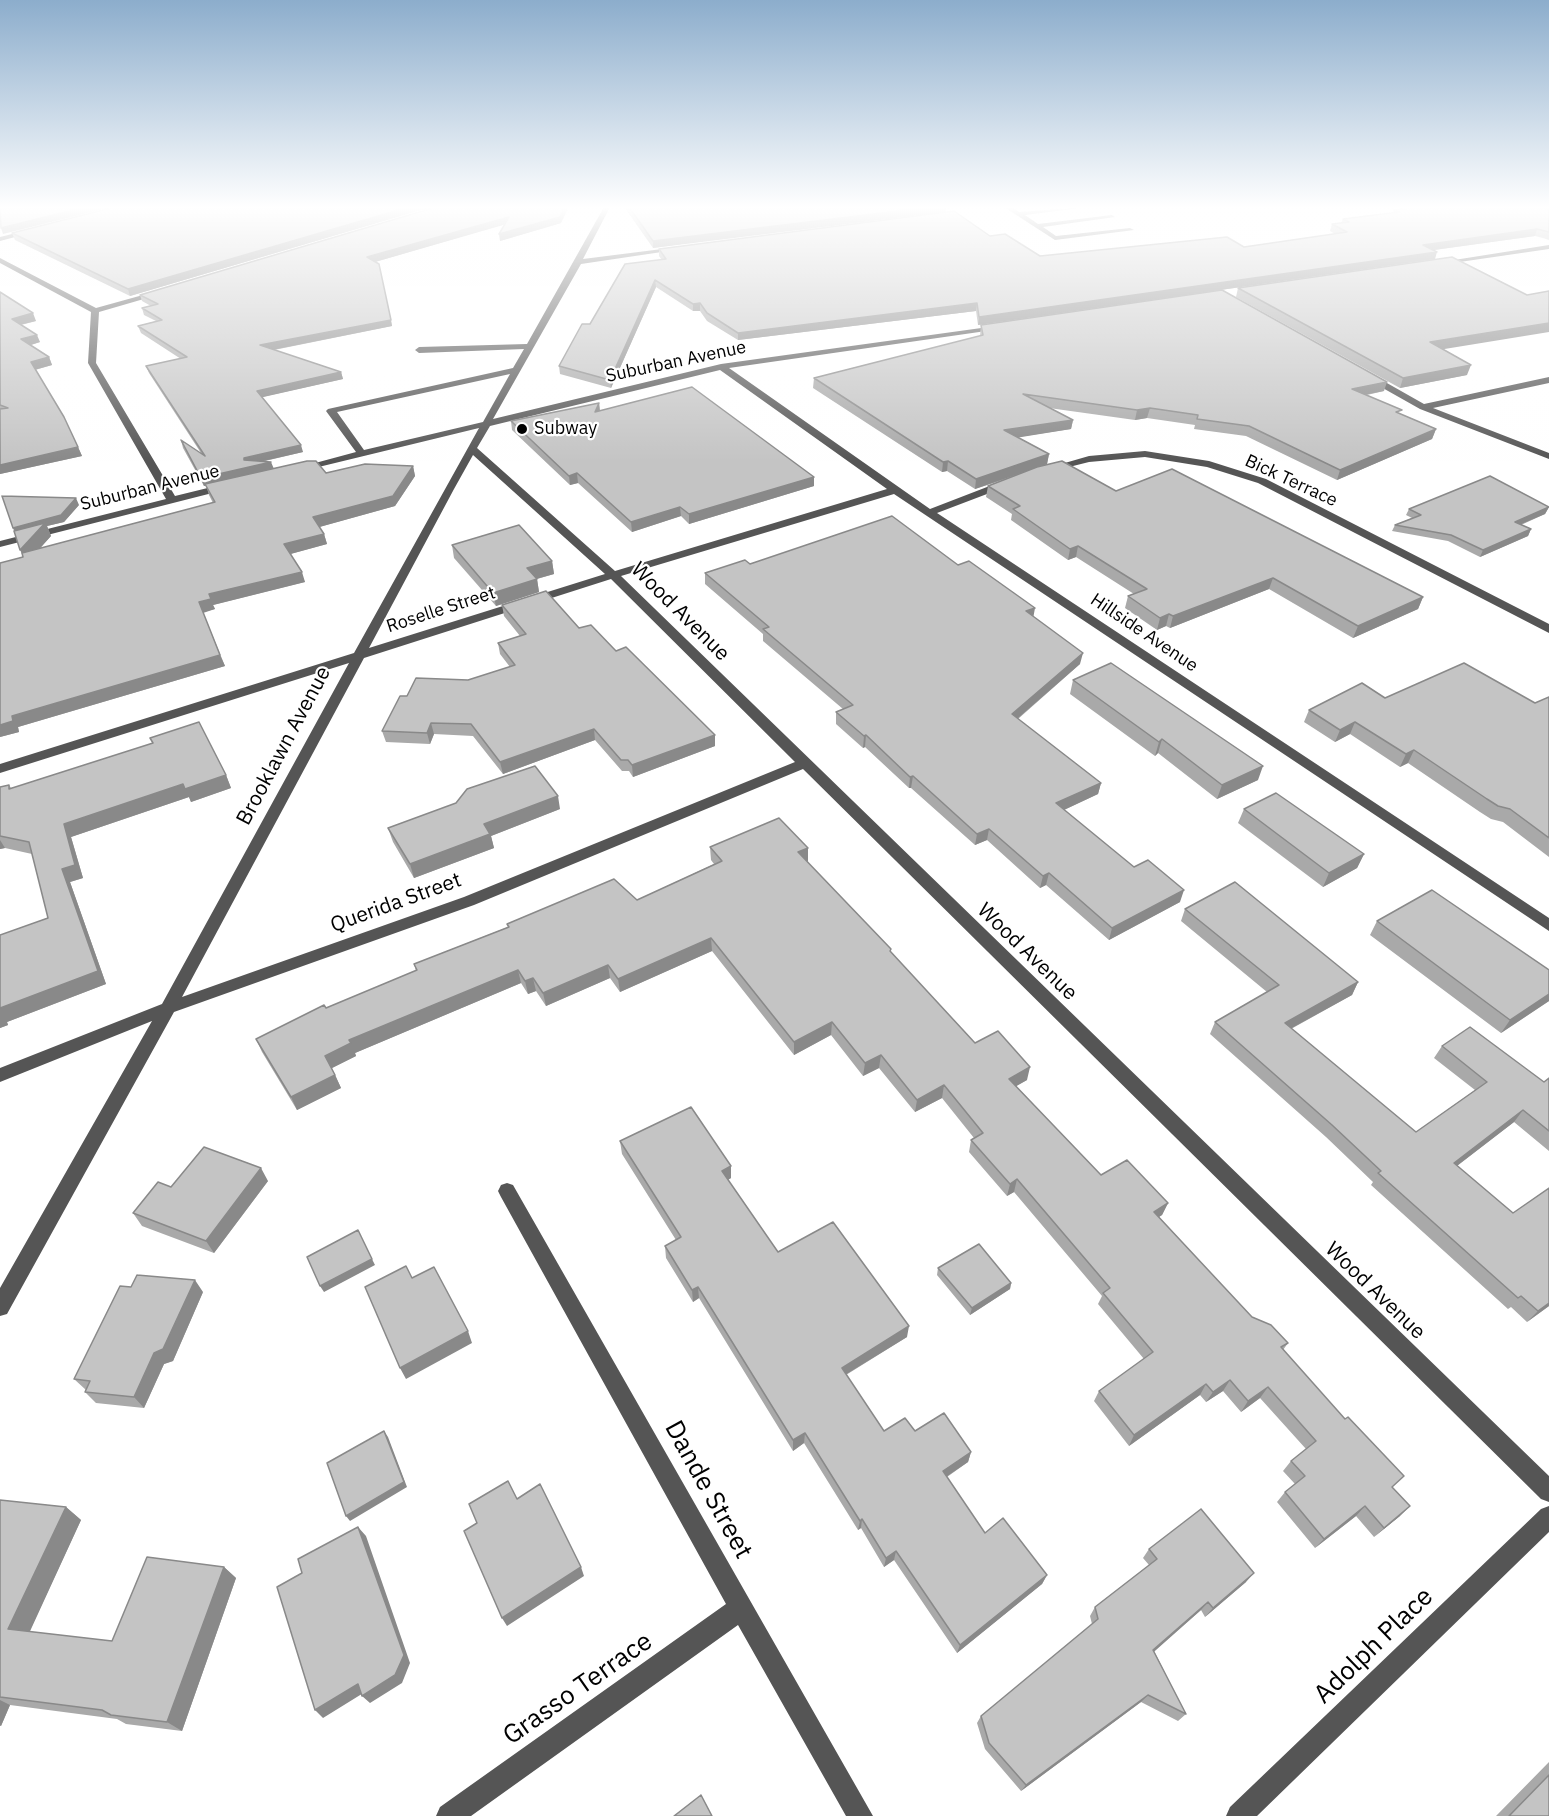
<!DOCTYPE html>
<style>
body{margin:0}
canvas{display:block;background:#fff}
</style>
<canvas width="1549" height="1816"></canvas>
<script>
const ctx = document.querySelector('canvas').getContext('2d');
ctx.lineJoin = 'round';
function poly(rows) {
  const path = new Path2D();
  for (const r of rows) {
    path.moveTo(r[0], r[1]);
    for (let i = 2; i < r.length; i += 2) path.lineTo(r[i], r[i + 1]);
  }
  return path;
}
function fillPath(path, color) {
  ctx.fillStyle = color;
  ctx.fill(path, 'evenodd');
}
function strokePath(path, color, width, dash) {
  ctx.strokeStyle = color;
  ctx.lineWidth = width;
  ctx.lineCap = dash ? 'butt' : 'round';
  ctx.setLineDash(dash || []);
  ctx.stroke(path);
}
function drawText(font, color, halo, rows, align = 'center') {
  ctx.font = font + ' "IBM Plex Sans",sans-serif';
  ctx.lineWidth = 4.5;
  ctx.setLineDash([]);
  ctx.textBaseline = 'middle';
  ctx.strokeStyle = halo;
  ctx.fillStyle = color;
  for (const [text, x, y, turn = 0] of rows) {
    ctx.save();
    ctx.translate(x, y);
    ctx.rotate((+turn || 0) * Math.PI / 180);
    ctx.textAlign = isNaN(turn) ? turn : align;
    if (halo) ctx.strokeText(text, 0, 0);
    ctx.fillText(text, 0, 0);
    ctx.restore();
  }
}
fillPath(poly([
 [604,207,610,207,583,259,678,247,682,249,581,264,493,419,721,364,1003,325,1003,329,1000,329,729,368,930,509,1000,482,1008,482,1008,486,937,513,1549,918,1549,931,894,494,621,576,1549,1476,1549,1502,1541,1499,803,769,474,905,174,1012,7,1314,0,1316,0,1288,152,1021,0,1082,0,1068,162,1004,349,663,0,773,0,764,354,653,479,428,298,472,293,469,356,452,326,411,328,409,513,368,524,349,419,353,415,350,419,347,527,344,604,207],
 [720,370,887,489,615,571,477,448,490,426,720,370],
 [510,374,483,422,364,450,337,412,510,374],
 [473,455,605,574,369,648,454,489,473,455],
 [611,579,795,762,464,897,182,997,364,658,611,579],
 [1004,207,1012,207,1019,212,1088,207,1025,215,1038,224,1112,215,1115,217,1043,227,1056,236,1130,228,1134,230,1055,240,1004,207],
 [32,229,34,232,0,241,0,237,32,229],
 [1549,245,1549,249,1439,265,1435,263,1549,245],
 [0,258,96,308,161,290,161,294,99,312,96,363,175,496,228,483,232,484,232,488,0,547,0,541,166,499,88,363,91,312,0,263,0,258],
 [1365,374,1371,374,1424,404,1549,377,1549,383,1433,408,1549,453,1549,459,1420,409,1365,378,1365,374],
 [1145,451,1209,461,1266,479,1549,624,1549,633,1258,483,1207,467,1145,457,1089,462,1049,472,1044,469,1089,456,1145,451],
 [507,1183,513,1185,873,1816,846,1816,738,1625,471,1816,436,1816,440,1807,726,1604,501,1197,498,1191,501,1185,507,1183],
 [1549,1506,1549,1532,1257,1816,1226,1816,1230,1807,1541,1509,1549,1506]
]), '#555');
fillPath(poly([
 [115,207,431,207,130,296,15,240,12,233],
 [436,207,561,223,500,241,505,224,375,262,379,264,392,326,274,350,341,372,343,379,262,397,303,452,265,461,273,468,326,473,413,466,415,476,395,506,319,527,324,534,327,544,290,554,305,582,213,605,215,609,203,612,225,666,18,727,19,732,0,737,23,557,13,528,79,505,64,522,47,526,51,536,39,549,213,503,209,495,206,485,204,486,183,448,181,440,201,453,149,373,146,366,181,359,141,333,138,326,156,321,144,315,142,308,151,306,142,301,140,295],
 [626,207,946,207,653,248,627,211],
 [1549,207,1549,240,1543,238,1535,236,1433,250,1435,259,978,325,976,311,738,340,707,321,700,311,693,311,656,287,611,388,560,374,559,366,590,324,662,260,659,256,659,249,990,236,1040,256,1244,247,1335,234,1330,231,1332,224,1341,223,1343,219,1393,213,1394,210],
 [1238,288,1442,349,1467,375,1400,388,1236,297],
 [0,292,36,321,21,325,40,342,31,345,49,357,52,365,35,370,78,447,82,456,0,474],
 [981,325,1384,391,1367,395,1401,414,1436,429,1432,439,1337,480,1246,436,1194,429,1195,425,1147,418,1135,420,1049,408,1073,420,1071,429,1018,437,1049,454,1047,464,1116,491,1423,597,1418,609,1353,638,1269,589,1170,628,1166,626,1157,630,1125,608,1128,596,1134,594,1076,557,1068,560,1011,520,1012,514,986,497,988,486,1012,477,975,489,947,471,942,472,813,388,814,378,980,336],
 [599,403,600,411,814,486,689,524,681,516,632,532,578,483,570,485,512,430,511,421],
 [1549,507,1545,514,1521,525,1531,529,1528,536,1480,557,1448,541,1392,531,1395,525,1412,518,1406,515,1409,509],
 [452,545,552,561,554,574,537,579,539,592,496,606,454,558],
 [750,564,958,565,1033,617,1080,664,1018,719,1101,783,1098,794,1064,810,1134,867,1180,902,1109,940,1046,885,1040,888,987,840,975,845,911,788,909,788,865,747,863,748,836,724,836,712,843,709,763,641,763,634,705,584,705,573],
 [502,605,579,628,616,651,715,735,715,746,633,777,629,771,622,771,595,740,503,774,473,736,434,734,430,744,386,742,382,731,407,696,468,680,510,667,500,654,498,643,520,636,504,616],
 [1073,680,1258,780,1217,799,1158,753,1155,756,1070,694],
 [1549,697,1549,857,1503,822,1491,819,1480,812,1408,763,1400,767,1350,734,1335,742,1304,722,1309,710,1385,698,1535,703],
 [226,775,231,788,191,802,189,797,71,837,83,878,70,882,106,984,7,1022,8,1025,0,1028,0,935,48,918,32,854,5,848,0,849,0,787,9,785,11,788],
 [560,809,491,836,494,848,414,878,393,842,388,828],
 [1244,809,1364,854,1357,868,1323,887,1238,823],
 [710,847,808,861,807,862,891,949,891,953,975,1043,1027,1080,1016,1086,1101,1175,1168,1203,1162,1215,1159,1217,1252,1317,1288,1343,1283,1350,1393,1488,1400,1516,1374,1537,1356,1516,1315,1548,1277,1502,1285,1492,1295,1484,1283,1471,1291,1461,1306,1449,1260,1398,1241,1412,1223,1391,1206,1402,1200,1395,1129,1446,1094,1401,1099,1391,1144,1359,1098,1304,1102,1296,1014,1192,1007,1196,969,1152,971,1140,974,1138,942,1098,915,1112,879,1068,863,1076,831,1035,794,1055,712,951,620,992,610,978,546,1006,536,991,528,994,521,983,355,1053,356,1056,332,1068,341,1088,297,1110,262,1052,256,1039,326,1008,416,971,414,964,508,927,507,924,637,900,714,864,711,860],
 [1185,909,1358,982,1352,995,1291,1029,1416,1132,1475,1090,1434,1058,1442,1046,1544,1082,1549,1078,1549,1151,1514,1122,1457,1166,1513,1213,1549,1188,1549,1306,1527,1322,1511,1307,1508,1309,1371,1185,1373,1182,1326,1137,1210,1034,1215,1022,1267,992,1181,921],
 [1377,921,1549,970,1549,1001,1501,1033,1370,935],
 [620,1141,731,1178,728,1180,778,1252,907,1337,846,1375,884,1431,915,1431,971,1452,968,1462,947,1477,985,1533,1047,1575,1042,1584,957,1653,894,1560,884,1567,861,1528,858,1530,804,1443,793,1451,699,1298,693,1302,666,1258,665,1246,676,1240,622,1154],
 [268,1181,214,1253,142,1226,133,1213,171,1187],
 [938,1268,1011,1283,1010,1289,970,1315,937,1275],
 [203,1292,173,1361,164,1364,144,1408,96,1403,85,1392,86,1390,74,1379],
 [0,1500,66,1507,81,1520,29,1632,112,1641,224,1567,236,1578,182,1731,126,1724,117,1719,10,1705,1,1726,0,1726],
 [1149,1549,1246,1582,1205,1617,1201,1610,1154,1651,1186,1714,1178,1721,1141,1702,1021,1791,985,1749,977,1723,981,1716,1092,1624,1090,1616,1095,1607,1149,1565,1143,1558],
 [1549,1762,1549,1816,1496,1816]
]), '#a9a9a9');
fillPath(poly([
 [85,207,112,207,3,234,1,228],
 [409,207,431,207,130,296,128,289],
 [565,207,569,207,561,223,500,241,499,234],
 [930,207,946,207,945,212,653,248,653,241],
 [509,217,510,223,368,264,367,257],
 [1537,229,1535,236,1420,252,1423,245],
 [1437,252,1435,259,978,325,979,317],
 [655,280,656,287,611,388,610,380],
 [700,303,700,311,693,311,693,304],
 [977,303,976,311,738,340,738,333],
 [33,313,36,321,15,326,12,319],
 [391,320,392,326,262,352,260,345],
 [1549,323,1549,332,1426,352,1430,342],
 [37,335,40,342,24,347,21,339],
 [49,357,52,365,34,370,31,362],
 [1471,365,1467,375,1400,388,1403,378],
 [341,372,343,379,259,398,257,391],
 [1387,382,1384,391,1349,398,1352,389],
 [599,403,600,412,595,412],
 [1150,408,1147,418,1135,420,1137,410],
 [1073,420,1071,429,1003,440,1004,430],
 [1436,429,1432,439,1337,480,1340,470],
 [301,445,303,452,246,465,271,462,274,469,204,486,201,478,244,458],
 [78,447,82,456,0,474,0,465],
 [1049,454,1047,464,975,489,976,479],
 [948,461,947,471,942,472,943,462],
 [413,466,415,476,395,506,316,528,313,517],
 [577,473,578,483,570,485,569,476],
 [814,477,814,486,689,524,689,514],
 [76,498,79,505,64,522,47,526,51,536,27,563,20,550,17,534,13,528],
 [680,507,681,516,632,532,631,522],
 [1549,507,1545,514,1512,528,1515,522],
 [1531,529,1528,536,1480,557,1483,550],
 [324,534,327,544,287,555,284,544],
 [1078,546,1076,557,1068,560,1070,549],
 [552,561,554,574,529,581,527,568],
 [302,572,305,582,213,605,215,609,203,613,199,602,209,594],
 [1273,578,1269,589,1170,628,1173,616],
 [537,579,539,592,496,606,493,593],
 [1423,597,1418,609,1353,638,1358,626],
 [1035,608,1033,619,1026,611],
 [1169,614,1166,626,1157,630,1160,618],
 [1083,653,1080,664,1010,725,1012,714],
 [220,655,225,666,18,727,19,732,0,737,0,725,12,716],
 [1355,722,1350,734,1335,742,1340,730],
 [431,723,434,734,430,744,427,733],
 [594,729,595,740,503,774,500,762],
 [715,735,715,746,633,777,632,765],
 [866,735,865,747,863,748,864,736],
 [1162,739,1158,753,1155,756,1159,742],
 [1414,750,1408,763,1400,767,1406,754],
 [1263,766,1258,780,1217,799,1222,785],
 [226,775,231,788,191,802,189,797,71,837,83,878,70,882,106,984,7,1022,8,1025,0,1028,0,1008,98,971,62,869,64,824,183,784],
 [913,776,911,788,909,788,910,777],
 [1101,783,1098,794,1053,815,1056,803],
 [558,796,560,809,491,836,494,848,414,878,410,864,484,824],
 [989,829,987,840,975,845,977,834],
 [0,840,5,848,0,849],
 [808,848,808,861,798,866,798,852],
 [1364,854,1357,868,1323,887,1329,873],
 [1049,873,1046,885,1040,888,1043,876],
 [1184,890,1180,902,1109,940,1112,928],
 [711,938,712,951,620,992,618,979],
 [608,965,610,978,546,1006,543,993],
 [518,970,521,983,355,1053,356,1056,330,1069,325,1056,349,1040],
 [533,978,536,991,528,994,525,981],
 [1358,982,1352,995,1279,1035,1285,1023],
 [1549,994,1549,1001,1501,1033,1510,1020],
 [832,1022,831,1035,794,1055,794,1042],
 [881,1055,879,1068,863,1076,865,1063],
 [1030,1067,1027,1080,1006,1092,1009,1079],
 [335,1075,341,1088,297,1110,291,1097],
 [944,1085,942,1098,915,1112,917,1100],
 [1523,1110,1514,1122,1445,1175,1454,1163],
 [731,1166,731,1178,722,1183,722,1171],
 [261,1168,268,1181,214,1253,206,1241],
 [1017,1179,1014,1192,1007,1196,1010,1184],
 [1168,1203,1162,1215,1148,1224,1154,1212],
 [372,1259,375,1265,324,1292,320,1286],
 [195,1280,203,1292,173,1361,164,1364,144,1408,134,1397,154,1353],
 [1011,1283,1010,1289,970,1315,972,1308],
 [698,1287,699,1298,693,1302,692,1290],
 [1549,1303,1549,1306,1527,1322,1538,1311],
 [909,1326,907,1337,840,1378,842,1368],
 [468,1331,472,1343,406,1379,400,1368],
 [1230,1380,1223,1391,1206,1402,1213,1392],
 [1206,1384,1200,1395,1129,1446,1134,1435],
 [1268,1387,1260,1398,1241,1412,1248,1401],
 [384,1431,388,1437,407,1487,350,1521,346,1516],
 [805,1433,804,1443,793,1451,793,1440],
 [971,1452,968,1462,940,1481,943,1471],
 [1365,1506,1356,1516,1315,1548,1324,1539],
 [1410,1506,1400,1516,1374,1537,1384,1528],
 [66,1507,81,1520,26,1640,8,1629],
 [862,1519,861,1528,858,1530,860,1521],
 [358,1527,366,1536,410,1663,402,1683,370,1703,362,1696],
 [896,1551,894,1560,884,1567,886,1558],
 [224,1567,236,1578,182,1731,167,1722],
 [581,1567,584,1576,507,1626,502,1618],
 [1254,1573,1246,1582,1205,1617,1213,1608],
 [1047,1575,1042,1584,957,1653,960,1645],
 [1208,1602,1201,1610,1147,1658,1153,1650],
 [358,1684,365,1692,323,1718,315,1710],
 [1148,1695,1141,1702,1021,1791,1026,1785],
 [0,1700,10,1705,1,1726,0,1725]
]), '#898989');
const building = poly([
 [0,207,85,207,1,228,0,207],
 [115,207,409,207,128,289,12,233,115,207],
 [436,207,565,207,560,217,499,234,509,217,367,257,379,264,391,320,260,345,341,372,257,391,301,445,244,458,244,460,271,462,201,478,181,440,205,456,146,366,187,357,138,326,162,320,142,308,158,304,140,295,436,207],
 [629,207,930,207,653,241,629,207],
 [1416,207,1549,207,1549,232,1537,229,1423,245,1437,252,979,317,977,303,738,333,707,313,700,303,693,304,655,280,610,380,559,366,582,324,590,324,625,264,666,259,659,249,954,211,990,236,1005,234,1040,256,1227,237,1244,247,1347,232,1332,224,1349,222,1343,219,1399,212,1394,210,1416,207],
 [1452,257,1527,295,1549,291,1549,323,1430,342,1471,365,1403,378,1238,288,1452,257],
 [1222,290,1387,382,1352,389,1402,410,1396,412,1436,429,1340,470,1249,426,1197,419,1198,415,1150,408,1137,410,1023,394,1073,420,1004,430,1049,454,976,479,948,461,943,462,814,378,983,335,981,325,1222,290],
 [0,292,33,313,12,319,37,335,21,339,49,357,31,362,64,417,78,447,0,465,0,409,8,408,0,405,0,292],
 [692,387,814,477,689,514,680,507,631,522,577,473,569,476,511,421,599,403,595,412,692,387],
 [307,461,316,461,326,473,365,464,413,466,393,496,313,517,324,534,284,544,302,572,209,594,211,599,199,602,220,655,12,716,13,721,0,725,0,563,23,557,22,553,215,502,205,484,307,461],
 [1062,461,1116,491,1172,469,1423,597,1358,626,1273,578,1173,616,1169,614,1160,618,1128,596,1147,589,1078,546,1070,549,1013,509,1020,506,988,486,1037,467,1062,461],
 [1490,476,1549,507,1515,522,1531,529,1483,550,1451,535,1395,525,1421,515,1409,509,1490,476],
 [2,496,76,498,61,515,13,528,2,496],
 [892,516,958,565,969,561,1035,608,1026,611,1083,653,1012,714,1101,783,1056,803,1134,867,1148,860,1184,890,1112,928,1049,873,1043,876,989,829,977,834,913,776,910,777,866,735,864,736,836,712,853,705,763,629,769,627,705,573,745,560,750,564,892,516],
 [45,523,20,550,14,531,45,523],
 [519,525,552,561,527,568,537,579,493,593,452,545,519,525],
 [546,591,579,628,591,625,616,651,626,647,715,735,632,765,628,760,621,760,594,729,500,762,471,724,431,723,427,733,382,731,400,696,407,696,416,678,468,680,515,665,498,643,526,634,502,605,546,591],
 [1111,663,1263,766,1222,785,1162,739,1159,742,1073,680,1111,663],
 [1464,663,1535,703,1549,697,1549,838,1510,809,1498,806,1487,799,1414,750,1406,754,1355,722,1340,730,1309,710,1362,683,1385,698,1464,663],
 [199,722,226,775,185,789,183,784,64,824,75,865,62,869,98,971,0,1008,0,935,48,918,29,842,0,836,0,787,9,785,9,789,153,743,150,738,199,722],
 [535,766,558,796,484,824,490,834,410,864,388,828,456,803,467,789,535,766],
 [1276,793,1364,854,1329,873,1244,809,1276,793],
 [779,818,808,848,798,852,891,949,890,951,975,1043,998,1031,1030,1067,1009,1079,1101,1175,1127,1160,1168,1203,1154,1212,1252,1317,1271,1325,1288,1343,1281,1347,1345,1419,1348,1417,1404,1476,1392,1487,1410,1506,1384,1528,1365,1506,1324,1539,1285,1492,1305,1476,1291,1461,1316,1441,1268,1387,1248,1401,1230,1380,1213,1392,1206,1384,1134,1435,1099,1391,1153,1352,1103,1293,1110,1288,1017,1179,1010,1184,971,1140,983,1133,944,1085,917,1100,881,1055,865,1063,832,1022,794,1042,711,938,618,979,608,965,543,993,533,978,525,981,518,970,349,1040,351,1043,325,1056,335,1075,291,1097,256,1039,324,1005,326,1008,417,970,414,964,509,927,507,924,614,879,637,900,722,861,710,847,779,818],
 [1235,882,1358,982,1285,1023,1416,1132,1487,1082,1442,1046,1470,1027,1544,1082,1549,1078,1549,1131,1523,1110,1454,1163,1513,1213,1549,1188,1549,1303,1538,1311,1521,1296,1518,1298,1378,1173,1381,1171,1332,1125,1215,1022,1279,985,1185,909,1235,882],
 [1432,890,1549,970,1549,994,1510,1020,1377,921,1432,890],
 [691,1107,731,1166,722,1171,778,1252,833,1222,909,1326,842,1368,884,1431,905,1418,915,1431,944,1413,971,1452,943,1471,985,1533,1003,1518,1047,1575,960,1645,896,1551,886,1558,862,1519,860,1521,805,1433,793,1440,698,1287,692,1290,665,1246,681,1237,620,1141,691,1107],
 [204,1147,261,1168,206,1241,133,1213,158,1182,171,1187,204,1147],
 [358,1230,372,1259,320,1286,307,1257,358,1230],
 [979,1244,1011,1283,972,1308,938,1268,979,1244],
 [406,1266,412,1278,434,1267,468,1331,400,1368,365,1287,406,1266],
 [137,1275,195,1280,163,1349,154,1353,134,1397,85,1392,90,1381,74,1379,120,1286,131,1287,137,1275],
 [384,1431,404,1482,346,1516,327,1463,384,1431],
 [508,1481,517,1499,540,1484,581,1567,502,1618,464,1531,477,1523,469,1504,508,1481],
 [0,1500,66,1507,8,1629,112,1641,147,1557,224,1567,167,1722,111,1715,102,1710,0,1697,0,1500],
 [1201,1509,1254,1573,1213,1608,1208,1602,1153,1650,1186,1714,1148,1695,1026,1785,989,1743,981,1716,1098,1619,1095,1607,1157,1559,1149,1549,1201,1509],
 [358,1527,404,1655,395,1675,362,1696,358,1684,315,1710,277,1587,302,1573,298,1559,358,1527],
 [1549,1775,1549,1816,1509,1816,1549,1775],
 [701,1795,712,1816,674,1816,701,1795]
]);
fillPath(building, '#c4c4c4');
strokePath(building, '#898989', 1.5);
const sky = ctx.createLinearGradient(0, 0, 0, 461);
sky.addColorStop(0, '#8cadcc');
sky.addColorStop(0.45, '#fff');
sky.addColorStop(1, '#ffffff00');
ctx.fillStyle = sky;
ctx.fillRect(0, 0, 1549, 461);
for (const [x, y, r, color] of [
 [522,429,6,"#000"]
]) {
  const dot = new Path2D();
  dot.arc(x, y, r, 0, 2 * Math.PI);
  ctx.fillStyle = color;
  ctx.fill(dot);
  strokePath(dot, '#fff', 2);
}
drawText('18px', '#000', '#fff', [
 ["Suburban Avenue",676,362,-12],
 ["Bick Terrace",1291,481,25],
 ["Suburban Avenue",150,488,-14],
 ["Roselle Street",441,610,-18],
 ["Hillside Avenue",1144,633,34]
]);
drawText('18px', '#000', '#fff', [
 ["Subway",534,429]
], 'left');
drawText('21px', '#000', '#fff', [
 ["Wood Avenue",680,612,45],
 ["Brooklawn Avenue",284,746,-62],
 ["Querida Street",396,903,-20],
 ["Wood Avenue",1027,952,44],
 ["Wood Avenue",1375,1291,44]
]);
drawText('26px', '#000', '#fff', [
 ["Dande Street",708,1490,61],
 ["Adolph Place",1374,1646,-44],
 ["Grasso Terrace",578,1689,-35]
]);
</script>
